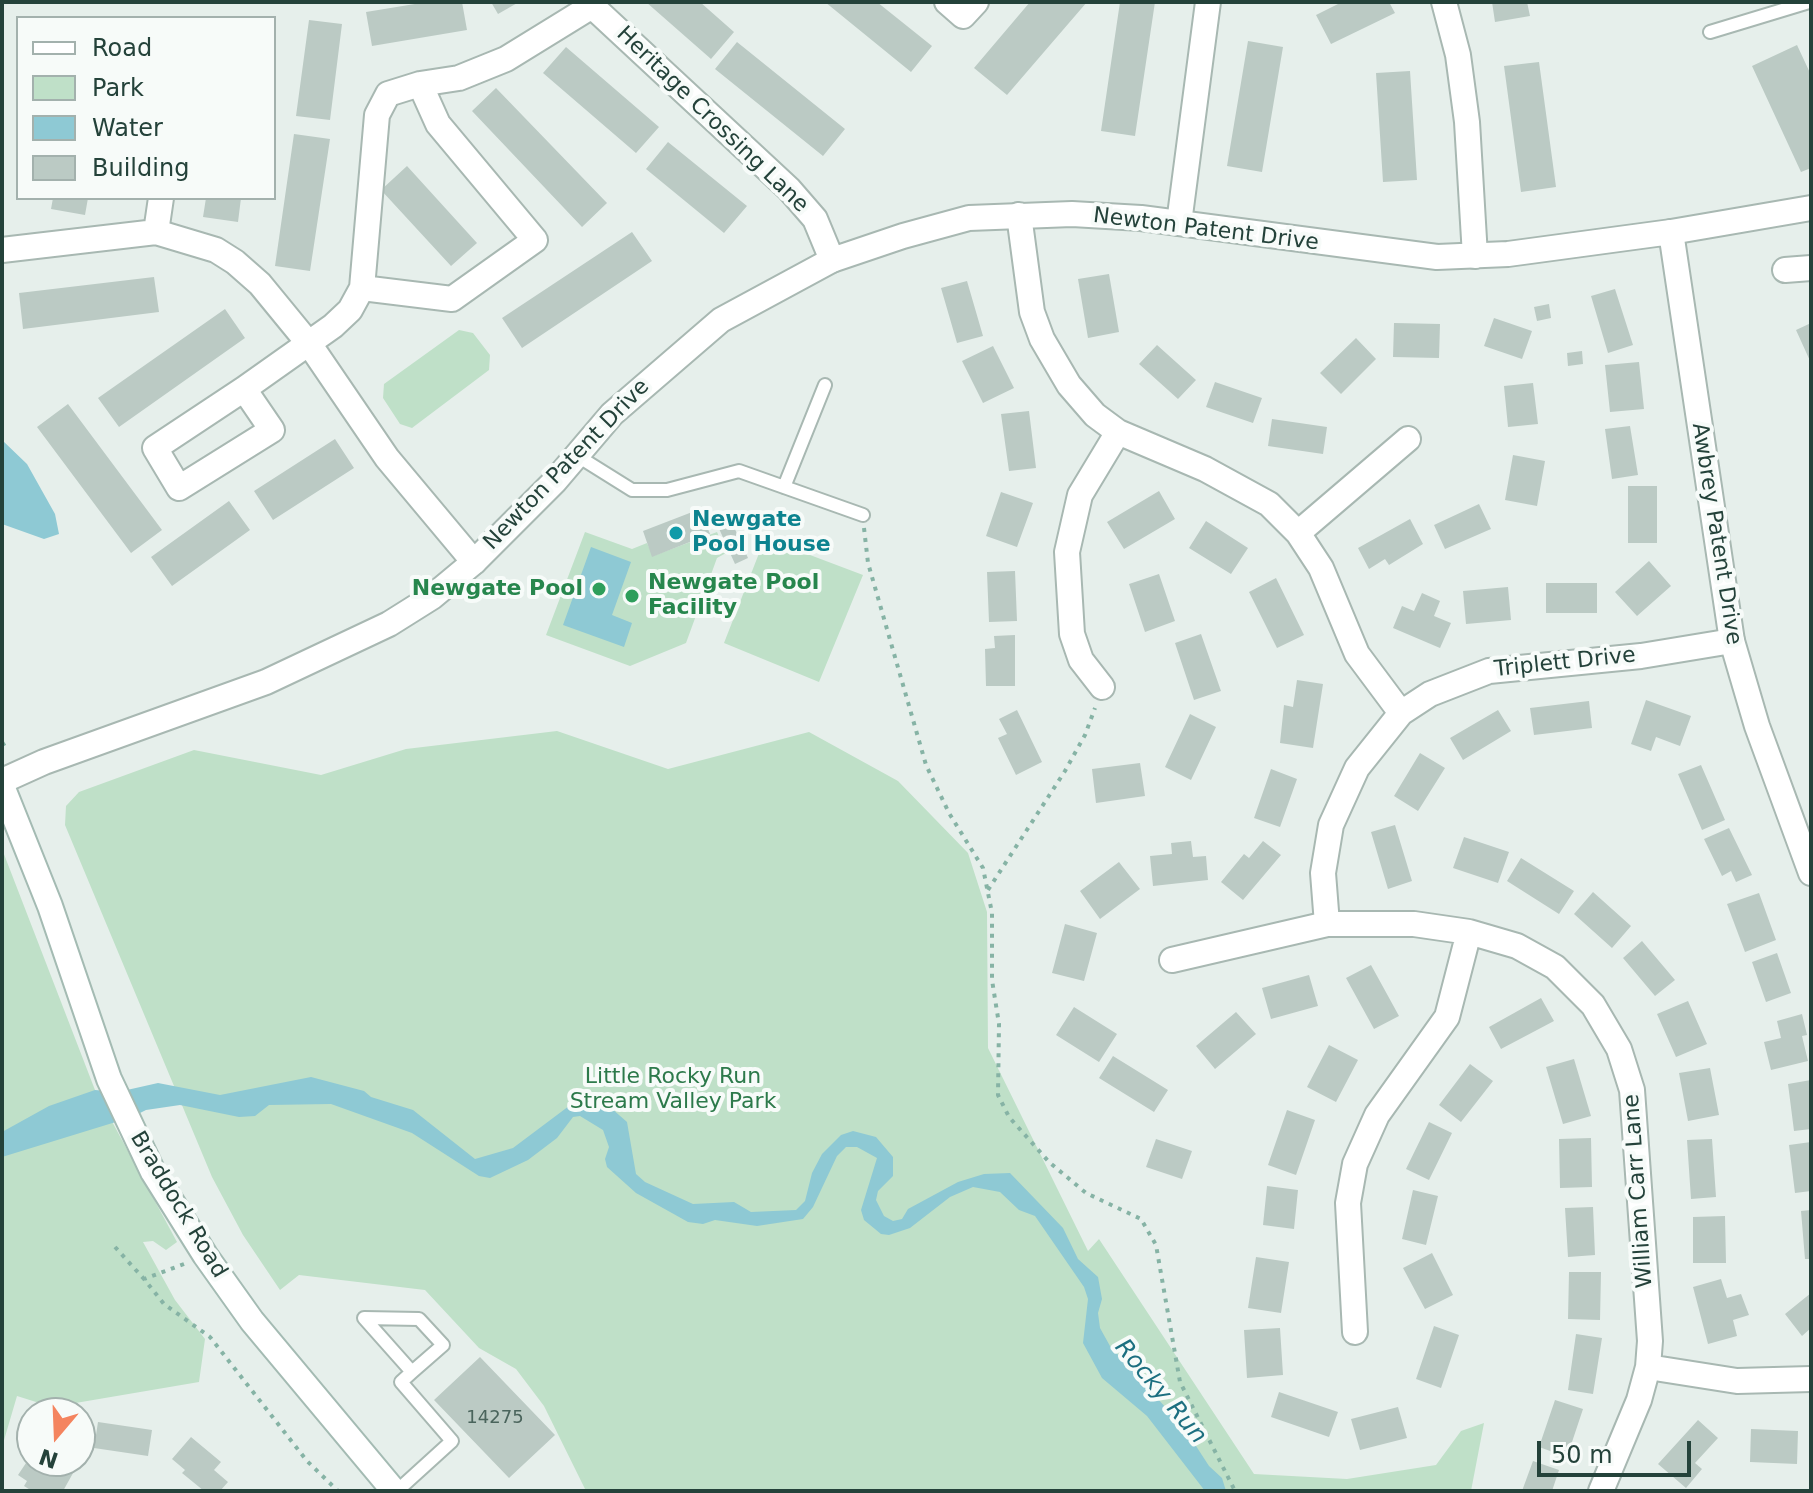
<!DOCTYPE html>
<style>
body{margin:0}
#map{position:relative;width:1813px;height:1493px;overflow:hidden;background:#e6efeb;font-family:"DejaVu Sans",sans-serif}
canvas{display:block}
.frame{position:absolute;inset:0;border:4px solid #24423a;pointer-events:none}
.legend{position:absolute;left:16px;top:16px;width:260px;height:184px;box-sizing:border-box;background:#f7fbf9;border:2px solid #a3b1ad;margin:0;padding:10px 14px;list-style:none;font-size:24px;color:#24423a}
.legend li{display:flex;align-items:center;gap:16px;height:40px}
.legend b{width:40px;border:2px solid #a3b1ad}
.north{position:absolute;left:16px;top:1397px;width:80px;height:80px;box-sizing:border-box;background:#f7fbf9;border:2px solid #a3b1ad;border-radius:50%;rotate:199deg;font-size:22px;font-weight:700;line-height:32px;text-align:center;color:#24423a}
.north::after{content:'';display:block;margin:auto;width:28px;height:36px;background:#f4845f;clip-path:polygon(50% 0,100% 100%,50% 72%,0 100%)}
.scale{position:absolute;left:1537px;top:1441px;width:154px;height:36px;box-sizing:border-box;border:4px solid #24423a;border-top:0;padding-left:10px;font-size:24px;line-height:28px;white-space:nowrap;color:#24423a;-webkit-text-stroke:6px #f7fbf9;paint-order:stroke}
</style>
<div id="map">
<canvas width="1813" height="1493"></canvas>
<div class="frame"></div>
<ul class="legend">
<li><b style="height:10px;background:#fff"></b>Road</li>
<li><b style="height:22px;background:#bfe0c8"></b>Park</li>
<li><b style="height:22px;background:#8ec9d4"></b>Water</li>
<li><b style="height:22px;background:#bbcac4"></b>Building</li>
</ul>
<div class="north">N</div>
<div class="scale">50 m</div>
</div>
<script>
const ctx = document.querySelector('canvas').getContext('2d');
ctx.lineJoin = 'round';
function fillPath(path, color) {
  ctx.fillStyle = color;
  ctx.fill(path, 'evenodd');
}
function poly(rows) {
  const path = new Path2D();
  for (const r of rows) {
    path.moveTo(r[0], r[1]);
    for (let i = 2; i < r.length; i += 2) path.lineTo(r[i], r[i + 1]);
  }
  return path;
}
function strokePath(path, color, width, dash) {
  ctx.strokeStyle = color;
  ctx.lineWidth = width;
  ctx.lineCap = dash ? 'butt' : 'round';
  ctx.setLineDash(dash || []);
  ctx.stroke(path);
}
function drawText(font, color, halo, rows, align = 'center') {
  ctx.font = font + ' "DejaVu Sans",sans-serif';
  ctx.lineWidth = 8;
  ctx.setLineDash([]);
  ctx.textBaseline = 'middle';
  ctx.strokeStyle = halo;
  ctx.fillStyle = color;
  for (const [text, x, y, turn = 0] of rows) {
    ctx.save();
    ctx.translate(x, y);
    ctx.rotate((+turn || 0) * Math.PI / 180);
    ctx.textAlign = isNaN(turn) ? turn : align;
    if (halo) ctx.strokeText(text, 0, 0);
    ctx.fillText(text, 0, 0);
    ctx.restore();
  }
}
fillPath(poly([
 [459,330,473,333,490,355,489,370,412,428,400,424,383,398,384,384],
 [585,532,632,549,647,543,653,556,717,532,726,553,717,558,686,643,630,666,546,635],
 [765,538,863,575,819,682,724,643],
 [557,731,668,769,809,732,898,781,968,853,987,912,988,1048,1088,1251,1099,1239,1254,1474,1347,1479,1436,1465,1461,1431,1484,1423,1471,1491,586,1491,544,1406,516,1369,479,1348,425,1290,299,1275,280,1290,243,1235,212,1177,65,825,66,806,79,792,194,750,321,775,406,749],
 [2,849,95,1090,177,1242,166,1250,153,1241,143,1242,175,1300,205,1339,199,1382,52,1407,17,1396,2,1447]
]), '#bfe0c8');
fillPath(poly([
 [2,440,27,464,55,514,59,534,44,539,2,524],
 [591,547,631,562,612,615,632,623,624,647,563,625],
 [311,1077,364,1091,371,1097,413,1110,475,1159,513,1148,569,1106,597,1103,611,1108,627,1122,636,1174,645,1182,693,1204,734,1202,751,1212,796,1210,805,1201,812,1173,822,1154,841,1135,853,1131,876,1137,893,1157,893,1176,878,1191,876,1200,884,1216,893,1221,902,1219,908,1209,958,1182,984,1174,1010,1173,1063,1228,1078,1259,1098,1277,1102,1299,1098,1313,1100,1328,1110,1346,1185,1429,1209,1466,1222,1478,1226,1491,1205,1491,1147,1416,1102,1378,1083,1343,1088,1299,1084,1287,1035,1216,1019,1210,1000,1192,973,1187,950,1197,910,1228,889,1235,881,1234,864,1220,861,1210,877,1158,857,1147,846,1147,837,1156,813,1207,803,1219,757,1226,715,1220,703,1224,688,1222,636,1193,607,1167,605,1159,609,1147,603,1130,580,1116,573,1117,557,1138,528,1160,490,1178,479,1176,412,1133,331,1104,269,1105,255,1116,239,1117,180,1105,146,1110,132,1117,2,1157,2,1132,49,1106,95,1090,118,1092,158,1083,220,1095]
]), '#8ec9d4');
fillPath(poly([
 [427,2,462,2,467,30,372,46,366,12],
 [491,2,519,2,498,14],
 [646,2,700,2,734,32,711,59],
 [825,2,877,2,932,46,911,72],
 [1030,2,1087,2,1007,95,974,68],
 [1120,2,1155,2,1135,136,1101,131],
 [1342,2,1389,2,1395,13,1331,44,1316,15],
 [1492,2,1527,2,1530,16,1495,22],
 [309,20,342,24,330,120,296,116],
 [1248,41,1283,47,1262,172,1227,166],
 [737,42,845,129,823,156,715,69],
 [1797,45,1811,75,1811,168,1801,172,1752,66],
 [566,47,659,127,636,153,543,73],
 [1539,62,1556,187,1521,192,1504,66],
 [1410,71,1417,180,1383,182,1376,73],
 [496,88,607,203,582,227,472,111],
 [294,134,330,139,310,271,275,266],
 [668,142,747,206,724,233,646,169],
 [407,166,477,243,451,266,381,190],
 [53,198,88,198,85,215,51,209],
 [206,198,241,198,238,222,203,217],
 [632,232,652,261,522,348,502,318],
 [1109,274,1119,332,1088,338,1078,279],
 [154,277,159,312,23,329,19,293],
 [967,281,983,336,957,343,941,288],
 [1615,289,1633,345,1608,353,1591,296],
 [1549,304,1551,318,1537,321,1534,307],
 [225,309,245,338,119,427,98,398],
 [1494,318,1532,331,1522,359,1484,346],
 [1394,323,1440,324,1439,358,1393,357],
 [1811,323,1811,363,1796,330],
 [1356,338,1376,359,1341,394,1320,373],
 [1157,345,1196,380,1178,399,1139,364],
 [993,346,1014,388,983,403,962,361],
 [1582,351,1583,364,1568,366,1567,353],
 [1639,362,1644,409,1610,412,1605,365],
 [1215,382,1262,398,1253,423,1206,407],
 [1533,383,1538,424,1508,427,1504,386],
 [68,404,162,530,131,553,37,427],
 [1029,411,1036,468,1009,471,1001,414],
 [1272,419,1327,427,1323,454,1268,446],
 [1630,426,1638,475,1612,479,1605,429],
 [335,439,354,468,273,520,254,491],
 [1513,455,1545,461,1537,506,1505,500],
 [1628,486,1657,486,1657,543,1628,543],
 [1159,491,1175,519,1124,549,1107,522],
 [1001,492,1033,503,1017,547,986,536],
 [229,501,250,530,172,586,151,557],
 [1479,504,1491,529,1445,549,1434,525],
 [700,509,710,534,652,557,643,531],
 [729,516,748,558,735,564,716,522],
 [1410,519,1423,544,1389,565,1385,559,1369,569,1358,548],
 [1206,521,1248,548,1231,574,1189,548],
 [1649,561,1671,586,1637,616,1615,592],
 [1015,571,1017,621,989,622,987,572],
 [1159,574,1175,621,1145,632,1129,584],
 [1276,578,1304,635,1277,648,1249,592],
 [1546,583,1597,583,1597,613,1546,613],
 [1508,587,1511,620,1466,624,1463,591],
 [1422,593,1440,601,1434,616,1451,623,1440,648,1393,628,1402,606,1414,611],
 [675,600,693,606,689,618,671,612],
 [1201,634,1221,691,1194,700,1175,643],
 [1015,635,1015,686,986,686,985,649,995,648,994,636],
 [1297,680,1323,684,1313,748,1280,743,1284,705,1293,707],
 [1646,700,1691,716,1680,746,1656,737,1651,751,1631,744],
 [1589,701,1592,728,1534,735,1530,708],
 [1017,710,1042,762,1016,775,998,738,1007,734,999,719],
 [1498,710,1511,731,1463,760,1450,738],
 [1190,714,1216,727,1191,780,1165,767],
 [1420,753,1445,768,1418,811,1394,796],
 [1140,763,1145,796,1096,803,1092,769],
 [1701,765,1725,820,1702,830,1678,774],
 [1271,769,1297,779,1280,827,1254,818],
 [1395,825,1412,881,1388,889,1371,832],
 [1729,828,1752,875,1736,882,1731,871,1722,876,1704,839],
 [1464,837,1509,852,1498,883,1453,868],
 [1191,841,1193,857,1206,856,1208,880,1153,886,1150,856,1172,854,1171,843],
 [1263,841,1281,855,1243,900,1221,882,1244,854,1249,858],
 [1521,858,1574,891,1559,914,1507,881],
 [1119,862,1140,889,1100,919,1080,891],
 [1593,892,1631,926,1612,948,1574,914],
 [1759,893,1776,940,1745,952,1727,904],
 [1065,924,1097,933,1084,981,1052,973],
 [1642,941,1675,980,1655,996,1623,958],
 [1777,953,1791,993,1766,1002,1752,962],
 [1371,965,1399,1016,1374,1029,1346,978],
 [1309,975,1318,1006,1271,1019,1262,988],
 [1541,998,1554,1021,1501,1049,1489,1027],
 [1688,1001,1707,1044,1676,1057,1657,1014],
 [1074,1007,1117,1034,1099,1062,1056,1035],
 [1236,1012,1256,1034,1215,1069,1196,1046],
 [1802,1014,1807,1035,1802,1036,1808,1061,1771,1070,1764,1042,1781,1038,1777,1021],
 [1329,1045,1358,1060,1336,1102,1307,1087],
 [1113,1056,1168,1090,1154,1112,1099,1078],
 [1574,1059,1591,1116,1563,1124,1546,1067],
 [1470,1064,1493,1081,1461,1122,1439,1105],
 [1710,1068,1719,1115,1688,1121,1679,1073],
 [1811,1080,1811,1129,1794,1131,1788,1084],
 [1287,1110,1315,1120,1296,1175,1268,1165],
 [1429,1122,1452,1133,1429,1180,1406,1169],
 [1591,1138,1592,1187,1560,1188,1559,1139],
 [1156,1139,1192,1151,1182,1179,1146,1167],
 [1712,1139,1716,1197,1691,1199,1687,1140],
 [1811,1142,1811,1191,1795,1193,1789,1145],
 [1267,1186,1298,1190,1294,1229,1263,1225],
 [1413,1190,1438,1196,1426,1245,1402,1239],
 [1593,1207,1595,1255,1568,1257,1565,1208],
 [1811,1210,1811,1259,1805,1259,1801,1211],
 [1725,1216,1726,1263,1693,1263,1693,1217],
 [1432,1253,1453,1295,1425,1309,1403,1268],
 [1256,1257,1289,1262,1281,1313,1248,1308],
 [1569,1272,1601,1272,1600,1320,1568,1319],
 [1721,1279,1727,1298,1741,1294,1749,1315,1733,1320,1737,1336,1708,1344,1693,1287],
 [1811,1293,1811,1328,1802,1336,1785,1314],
 [1434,1326,1459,1335,1441,1388,1416,1379],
 [1280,1328,1283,1375,1247,1378,1244,1330],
 [1576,1334,1602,1338,1593,1394,1568,1390],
 [480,1357,555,1435,509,1478,434,1400],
 [1279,1392,1338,1412,1329,1437,1271,1417],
 [1555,1400,1583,1409,1567,1457,1539,1447],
 [1398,1407,1407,1438,1360,1450,1351,1419],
 [1698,1420,1718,1438,1695,1463,1702,1469,1686,1488,1658,1464],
 [98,1422,152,1430,148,1456,94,1448],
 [1751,1429,1798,1431,1797,1464,1750,1462],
 [191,1437,221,1462,214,1470,228,1482,220,1491,204,1491,182,1473,185,1470,172,1459],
 [42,1461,70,1461,77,1466,63,1491,32,1491,24,1486,27,1481,18,1475,26,1463,36,1470],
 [1533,1461,1559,1470,1552,1491,1522,1491]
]), '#bbcac4');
const service = poly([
 [1710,32,1809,2],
 [576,455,632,490,667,490,739,471,863,515],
 [784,487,825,385],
 [397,1491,452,1441,401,1382,412,1372,443,1345,419,1319,364,1318,412,1372]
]);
const minor = poly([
 [947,2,963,16,976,2],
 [1444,2,1458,55,1467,122,1475,256],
 [1019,215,1032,312,1042,339,1069,385,1095,415,1118,432,1205,469,1269,504,1298,533,1321,568,1357,654,1401,713],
 [1179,223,1208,2],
 [156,232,161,198],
 [1671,232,1811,208],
 [2,250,156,232,216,250,235,262,260,284,310,345,387,458,474,562],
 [1785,270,1811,268],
 [362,288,452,299,535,240,438,124,420,84],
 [244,389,333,326,350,310,362,288,377,115,388,94,420,84,459,78,506,59,592,6,789,189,815,219,832,260],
 [244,389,272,430,179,488,155,448,244,389],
 [1298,533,1408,439],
 [1102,687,1081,660,1072,634,1067,552,1080,495,1118,432],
 [1327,924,1323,873,1331,825,1357,768,1401,713,1430,694,1489,671,1641,656,1732,641],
 [1172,960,1327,924,1414,924,1469,932,1517,946,1555,967,1593,1005,1619,1049,1632,1090,1650,1341,1648,1367,1639,1400,1601,1491],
 [1355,1332,1348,1203,1355,1164,1377,1115,1447,1017,1469,932],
 [1648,1367,1737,1381,1811,1379]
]);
const tertiary = poly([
 [2,781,44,762,266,682,389,624,432,597,474,562,555,481,612,414,721,320,832,260,903,236,969,218,1072,214,1141,218,1437,257,1508,254,1671,232,1732,641,1757,726,1811,873]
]);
const secondary = poly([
 [2,786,50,906,109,1079,153,1172,205,1255,252,1321,394,1491]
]);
strokePath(service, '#a8b8b2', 16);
strokePath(minor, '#a8b8b2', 28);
strokePath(tertiary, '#a8b8b2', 28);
strokePath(secondary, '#a4bbb3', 28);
strokePath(poly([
 [864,528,868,563,926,765,949,813,983,868,992,913,992,980,999,1024,998,1095,1009,1117,1049,1162,1086,1193,1141,1219,1156,1245,1180,1382,1235,1491],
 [2,745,5,743],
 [988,890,1065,771,1085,735,1095,708],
 [115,1247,144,1279],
 [184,1264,144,1279,164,1304,210,1337,307,1461,338,1491]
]), '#86b3a5', 4, [4, 6]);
strokePath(service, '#fff', 12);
strokePath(minor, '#fff', 24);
strokePath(tertiary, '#fff', 24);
strokePath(secondary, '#fff', 24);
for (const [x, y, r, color] of [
 [676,533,8,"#0f9aa8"],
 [599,589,8,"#2e9e5b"],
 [632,596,8,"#2e9e5b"]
]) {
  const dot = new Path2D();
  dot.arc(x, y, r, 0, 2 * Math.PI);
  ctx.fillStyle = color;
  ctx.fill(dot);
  strokePath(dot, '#f7fbf9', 3);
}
drawText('18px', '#4a645c', null, [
 ["14275",495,1418]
]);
drawText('22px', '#24423a', '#f7fbf9', [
 ["Heritage Crossing Lane",712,120,44],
 ["Newton Patent Drive",1206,230,7],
 ["Newton Patent Drive",567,465,-46],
 ["Awbrey Patent Drive",1716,534,81],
 ["Triplett Drive",1565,663,-6],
 ["William Carr Lane",1639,1191,-94],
 ["Braddock Road",178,1205,59]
]);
drawText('bold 22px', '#0d838f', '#f7fbf9', [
 ["Newgate",692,520],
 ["Pool House",692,545]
], 'left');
drawText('bold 22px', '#27864d', '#f7fbf9', [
 ["Newgate Pool",648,583],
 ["Facility",648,608],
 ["Newgate Pool",583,589,"right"]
], 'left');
drawText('22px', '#2d7a4b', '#f7fbf9', [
 ["Little Rocky Run",673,1077],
 ["Stream Valley Park",673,1102]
]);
drawText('italic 24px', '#1c6f80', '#f7fbf9', [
 ["Rocky Run",1160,1392,50]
]);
</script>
